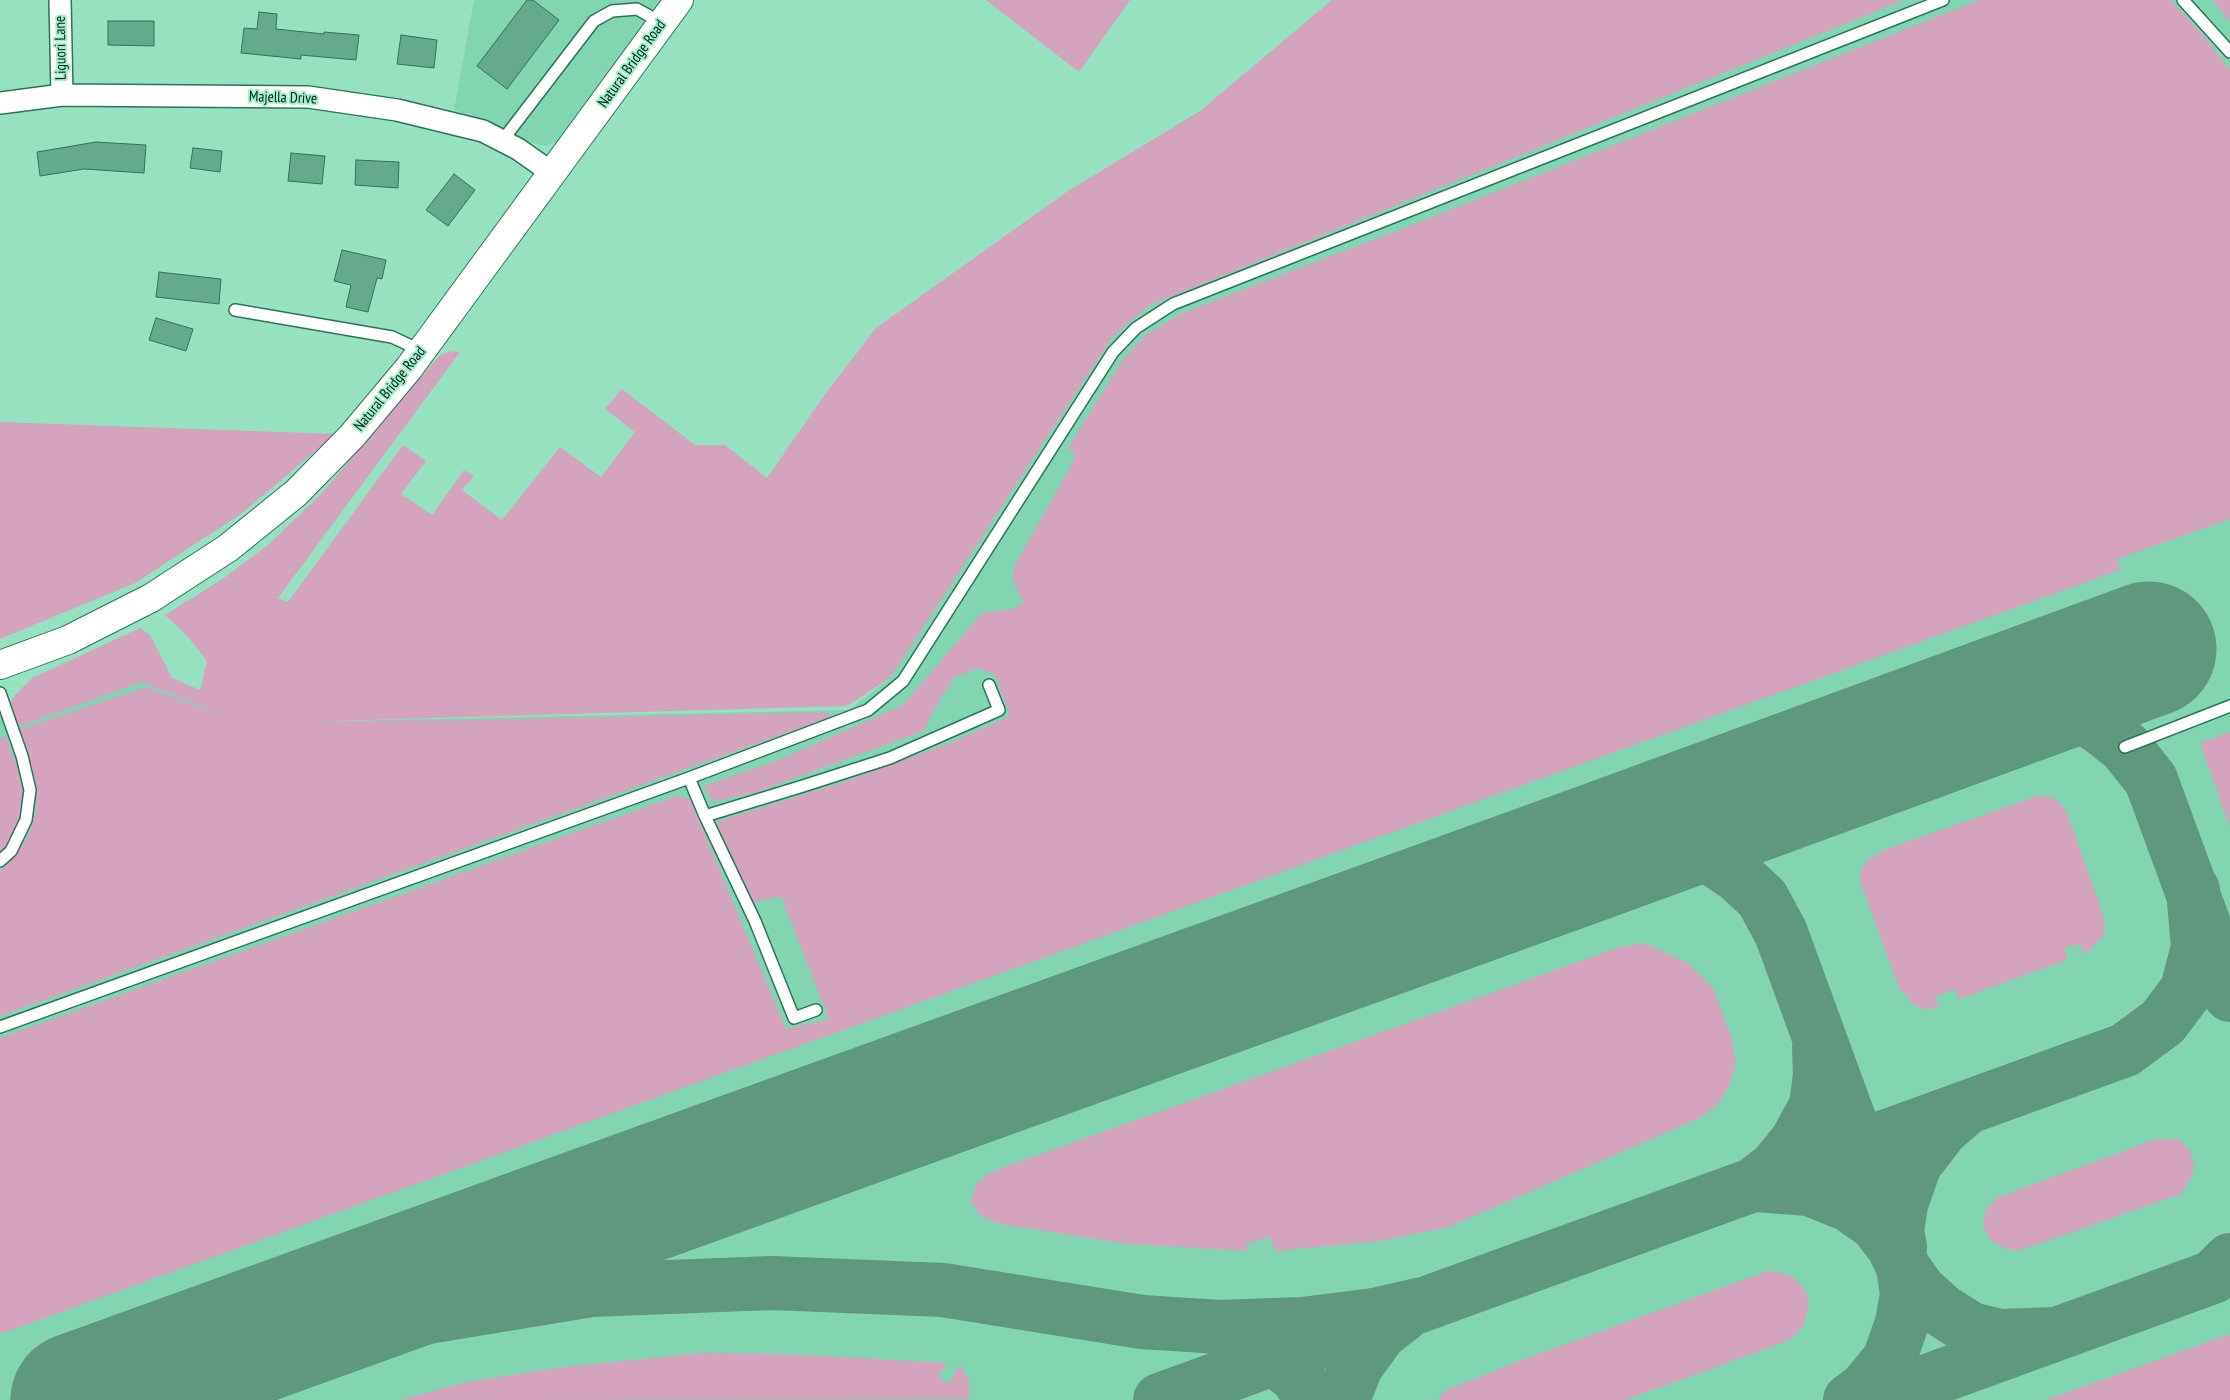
<!DOCTYPE html>
<style>
body{margin:0}
canvas{display:block;background:#96e1bf}
</style>
<canvas width="2230" height="1400"></canvas>
<script>
const ctx = document.querySelector('canvas').getContext('2d');
ctx.lineJoin = 'round';
function fillPath(path, color) {
  ctx.fillStyle = color;
  ctx.fill(path, 'evenodd');
}
function poly(rows) {
  const path = new Path2D();
  for (const r of rows) {
    path.moveTo(r[0], r[1]);
    for (let i = 2; i < r.length; i += 2) path.lineTo(r[i], r[i + 1]);
  }
  return path;
}
function strokePath(path, color, width, dash) {
  ctx.strokeStyle = color;
  ctx.lineWidth = width;
  ctx.lineCap = dash ? 'butt' : 'round';
  ctx.setLineDash(dash || []);
  ctx.stroke(path);
}
function drawText(font, color, halo, rows, align = 'center') {
  ctx.font = font + ' "PT Sans Narrow",sans-serif';
  ctx.lineWidth = 4;
  ctx.setLineDash([]);
  ctx.textBaseline = 'middle';
  ctx.strokeStyle = halo;
  ctx.fillStyle = color;
  for (const [text, x, y, turn = 0] of rows) {
    ctx.save();
    ctx.translate(x, y);
    ctx.rotate((+turn || 0) * Math.PI / 180);
    ctx.textAlign = isNaN(turn) ? turn : align;
    if (halo) ctx.strokeText(text, 0, 0);
    ctx.fillText(text, 0, 0);
    ctx.restore();
  }
}
fillPath(poly([
 [474,0,661,0,558,141,545,146,528,142,489,122,454,110],
 [1900,0,2213,0,2230,22,2230,1400,0,1400,0,708,39,688,142,682,241,723,849,710,890,678,1116,321,1159,292]
]), '#81d5b1');
fillPath(poly([
 [986,0,1130,0,1079,72],
 [1332,0,1904,0,1150,305,1113,336,890,678,847,706,298,722,464,720,829,712,830,717,0,1016,0,871,11,861,28,836,36,809,35,783,18,730,146,687,238,722,142,682,18,727,8,707,16,694,32,678,140,628,150,635,172,678,200,690,207,661,188,637,165,615,224,578,268,545,321,494,440,355,452,351,460,352,278,598,288,602,403,445,426,461,401,494,432,515,464,470,474,476,462,490,502,520,560,447,601,477,635,432,605,409,622,389,695,445,725,445,767,478,823,397,876,328,1068,191,1200,111],
 [1979,0,2171,0,2203,35,2230,70,2230,519,2117,559,2120,570,0,1334,0,1038,676,796,690,799,786,1029,829,1019,781,896,753,902,716,822,850,780,947,744,1010,716,995,675,977,668,954,678,933,711,924,731,757,792,713,802,704,786,779,760,903,705,982,613,1012,609,1024,603,1013,581,1014,567,1072,464,1076,455,1068,448,1122,361,1144,336,1182,313,1407,227],
 [2213,0,2230,0,2230,22],
 [0,422,336,434,241,514,135,583,0,639],
 [2230,732,2230,827,2200,743],
 [6,736,18,770,23,794,20,818,12,840,0,852,0,738],
 [2037,796,2047,796,2056,799,2066,811,2101,908,2105,926,2103,936,2085,954,2080,944,2064,948,2067,960,1959,999,1955,989,1935,997,1939,1006,1925,1010,1913,1004,1899,988,1860,881,1861,870,1868,859,1884,850],
 [1645,943,1687,963,1712,986,1733,1042,1736,1063,1730,1084,1718,1104,1700,1118,1449,1227,1379,1241,1276,1251,1270,1237,1246,1244,1249,1251,1128,1244,1000,1224,980,1215,971,1201,977,1183,991,1172,1620,947],
 [2156,1139,2178,1139,2190,1150,2194,1166,2191,1178,2181,1194,2021,1250,2005,1249,1991,1240,1983,1226,1985,1212,1996,1198],
 [1768,1271,1790,1275,1801,1285,1809,1298,1807,1312,1802,1328,1792,1338,1777,1345,1625,1400,1438,1400,1444,1391,1522,1360],
 [2230,1334,2230,1400,2046,1400],
 [704,1353,790,1354,947,1363,938,1376,948,1384,960,1365,969,1379,969,1399,399,1400,468,1382,564,1367]
]), '#d4a4be');
strokePath(poly([
 [1995,707,2043,707,2075,712,2101,728,2125,747,2151,780,2230,995],
 [1595,852,1641,847,1677,848,1710,857,1737,875,1762,898,1781,933,1903,1267,1919,1290,1941,1310,1971,1329,2000,1336,2056,1334],
 [1758,1181,1776,1167,1797,1141,1816,1106,1820,1075,1819,1047],
 [1756,1185,1809,1189,1849,1205,1876,1224,1893,1246,1903,1267,1907,1294,1902,1323,1889,1360,1866,1388,1850,1400],
 [1900,1247,1897,1231,1901,1204,1915,1164,1942,1129,1963,1111],
 [1248,1345,1263,1351,1280,1363,1296,1376,1313,1400],
 [176,1365,409,1320,591,1290,772,1283,943,1290,1142,1322,1220,1327,1303,1324,1374,1315,1431,1302],
 [1160,1400,2125,1050,2163,1022,2187,990,2198,947,2193,890],
 [1343,1400,1356,1366,1380,1333,1402,1316],
 [1875,1400,2213,1277,2230,1260]
]), '#5e987e', 54);
strokePath(poly([
 [78,1400,1595,852,2149,649]
]), '#5e987e', 135);
const building = poly([
 [527,0,533,0,559,20,507,89,477,66,527,0],
 [259,12,277,14,276,29,324,34,324,32,359,35,356,60,301,55,301,59,241,53,244,28,257,29,259,12],
 [108,21,154,21,154,46,108,45,108,21],
 [401,35,437,40,434,68,397,64,401,35],
 [96,142,146,145,144,173,84,169,40,176,37,152,96,142],
 [193,148,222,151,220,172,190,168,193,148],
 [291,153,325,156,322,184,288,181,291,153],
 [356,160,399,162,398,188,355,185,356,160],
 [454,174,475,190,448,226,426,210,454,174],
 [342,250,386,260,382,279,377,278,368,312,346,307,351,285,334,281,342,250],
 [159,272,221,279,219,304,156,297,159,272],
 [156,318,193,329,186,351,149,340,156,318]
]);
fillPath(building, '#64ab8d');
strokePath(building, '#2b785b', 1);
const service = poly([
 [2183,0,2230,52],
 [502,141,594,21,612,11,637,9,662,23],
 [235,310,392,337,422,351],
 [0,693,22,756,30,790,26,820,11,851,0,861],
 [2125,747,2230,706],
 [689,778,705,816,803,786,890,758,999,710,989,685],
 [705,816,755,921,794,1018,816,1010],
 [0,1027,689,778,868,710,903,681,1113,352,1136,328,1173,304,1943,0]
]);
const minor = poly([
 [60,0,62,95],
 [0,103,62,95,308,97,397,110,483,131,518,149,552,173]
]);
const secondary = poly([
 [0,665,68,640,151,598,228,548,296,493,352,436,409,368,679,0]
]);
strokePath(service, '#297659', 14);
strokePath(minor, '#297659', 24);
strokePath(secondary, '#297659', 30);
strokePath(service, '#fff', 11);
strokePath(minor, '#fff', 21);
strokePath(secondary, '#fff', 28);
drawText('15px', '#052519', '#a3eecc', [
 ["Liguori Lane",61,48,-91],
 ["Natural Bridge Road",632,64,-54],
 ["Majella Drive",283,98,2],
 ["Natural Bridge Road",390,389,-51]
]);
</script>
